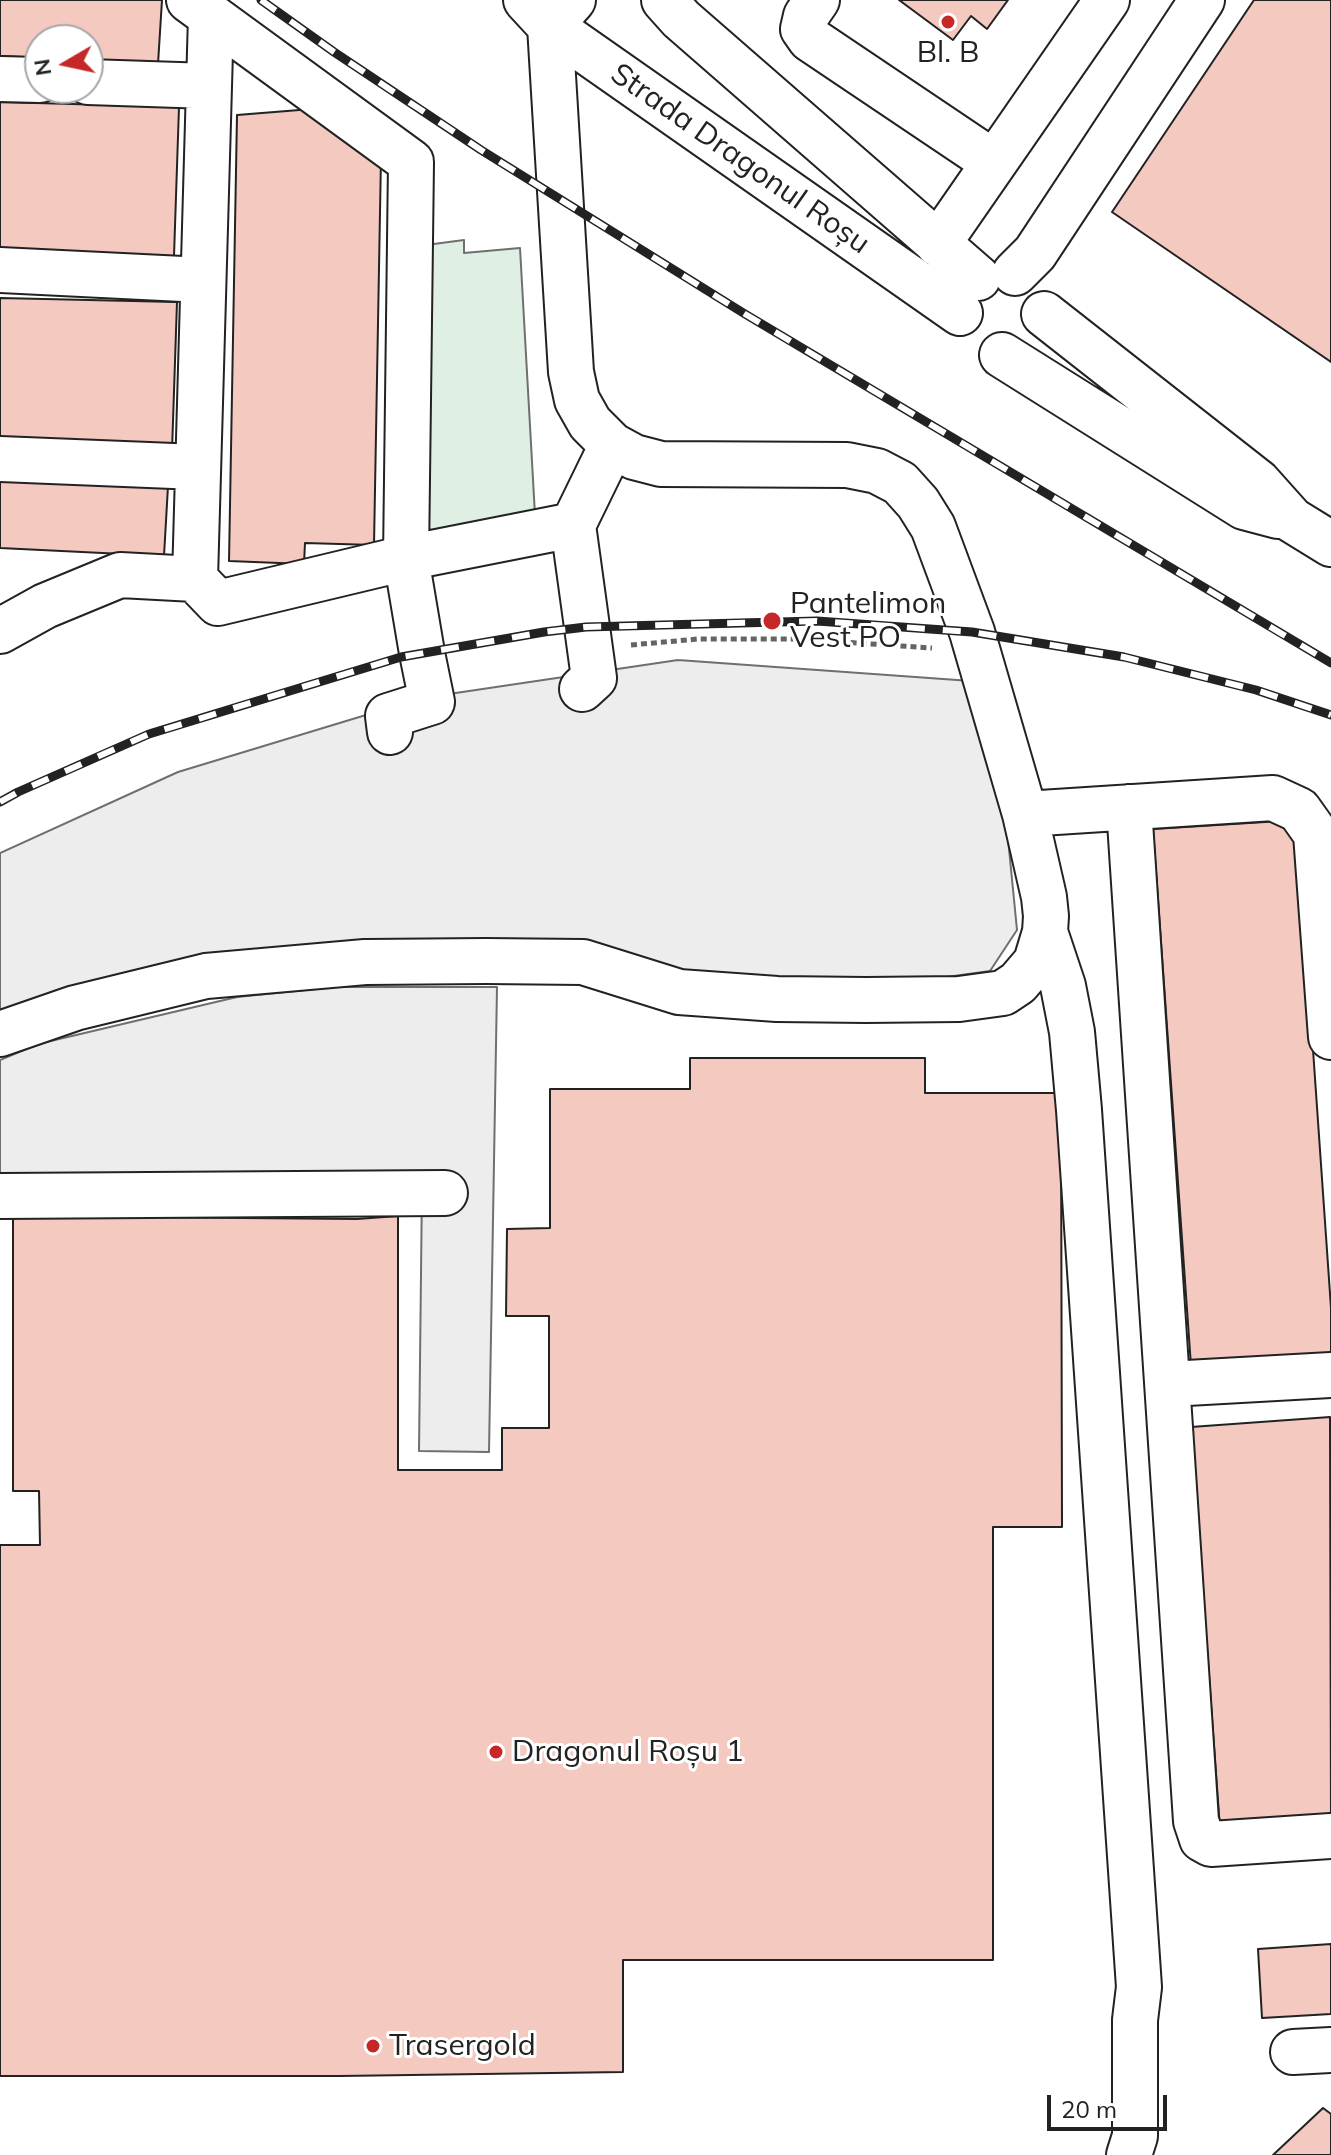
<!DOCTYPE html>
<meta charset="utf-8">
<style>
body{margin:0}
#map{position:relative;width:1331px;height:2155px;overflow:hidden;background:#fff;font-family:Mulish,sans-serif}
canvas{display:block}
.north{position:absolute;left:24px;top:24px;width:80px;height:80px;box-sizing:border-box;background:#fff;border:2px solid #a7a7a7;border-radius:50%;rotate:261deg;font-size:22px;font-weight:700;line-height:32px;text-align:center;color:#222}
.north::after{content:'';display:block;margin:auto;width:28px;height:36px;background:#c62828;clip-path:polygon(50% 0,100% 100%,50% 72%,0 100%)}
.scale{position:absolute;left:1047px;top:2095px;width:120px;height:36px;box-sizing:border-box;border:4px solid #222;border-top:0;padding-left:10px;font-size:24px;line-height:28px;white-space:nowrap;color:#222;-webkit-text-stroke:6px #fff;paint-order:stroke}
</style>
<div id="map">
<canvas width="1331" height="2155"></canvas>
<div class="north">N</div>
<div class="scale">20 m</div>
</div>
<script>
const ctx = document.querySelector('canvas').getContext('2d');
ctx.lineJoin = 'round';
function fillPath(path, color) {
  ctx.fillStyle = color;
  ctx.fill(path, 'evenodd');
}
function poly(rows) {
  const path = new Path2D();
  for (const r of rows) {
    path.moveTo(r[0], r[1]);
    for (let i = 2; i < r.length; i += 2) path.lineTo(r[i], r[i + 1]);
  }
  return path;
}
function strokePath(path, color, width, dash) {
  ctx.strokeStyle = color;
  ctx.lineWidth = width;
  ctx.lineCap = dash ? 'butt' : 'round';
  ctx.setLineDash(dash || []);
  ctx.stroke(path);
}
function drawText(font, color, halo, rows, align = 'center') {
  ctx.font = font + ' Mulish,sans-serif';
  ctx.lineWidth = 6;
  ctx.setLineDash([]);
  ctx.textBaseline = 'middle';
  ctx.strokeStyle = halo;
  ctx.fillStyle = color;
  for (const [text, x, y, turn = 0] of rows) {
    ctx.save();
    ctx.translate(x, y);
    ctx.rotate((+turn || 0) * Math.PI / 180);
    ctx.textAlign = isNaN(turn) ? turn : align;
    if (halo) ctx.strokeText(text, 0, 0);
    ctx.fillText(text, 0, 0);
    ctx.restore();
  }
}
const green = poly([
 [464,240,464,253,520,248,535,515,426,532,426,245,464,240]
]);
fillPath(green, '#e0efe3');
strokePath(green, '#6f6f6f', 2);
const parking = poly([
 [678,660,971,681,1003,788,1017,930,990,971,925,980,842,981,703,975,554,940,352,945,86,985,0,1010,0,853,178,772,422,698,678,660],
 [335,987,497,987,489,1452,419,1451,422,1185,0,1186,0,1060,38,1044,237,997,335,987]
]);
fillPath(parking, '#ededed');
strokePath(parking, '#6f6f6f', 2);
const building = poly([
 [0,0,162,0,158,64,88,60,88,40,40,40,40,58,0,56,0,0],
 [899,0,1008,0,987,29,971,16,953,40,899,0],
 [1254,0,1331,0,1331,362,1112,212,1254,0],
 [0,102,179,107,174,256,0,252,0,102],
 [312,109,381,157,374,545,305,543,304,564,229,561,237,115,312,109],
 [0,298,177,302,172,451,0,447,0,298],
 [0,477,168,486,164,556,0,548,0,477],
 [1297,820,1331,1308,1331,1356,1191,1366,1153,829,1297,820],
 [690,1058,925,1058,925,1093,1061,1093,1062,1527,993,1527,993,1960,623,1960,623,2072,340,2076,0,2076,0,1545,40,1545,39,1491,13,1491,13,1216,357,1219,398,1216,398,1470,502,1470,502,1428,549,1428,549,1316,506,1316,507,1229,550,1228,550,1089,690,1089,690,1058],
 [1330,1417,1331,1821,1220,1829,1191,1427,1330,1417],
 [1331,1944,1331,2014,1262,2018,1258,1949,1331,1944],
 [1323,2108,1331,2114,1331,2155,1273,2155,1323,2108]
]);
fillPath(building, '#f3c9c0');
strokePath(building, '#222', 2);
const minor = poly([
 [189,0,411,162,406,558,422,653,432,702,388,716,390,732],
 [526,0,550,26,960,313],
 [664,0,681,19,978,278],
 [817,0,806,16,803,29,810,39,993,162],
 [0,79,40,80],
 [88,82,209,86],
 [938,244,1107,0],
 [0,270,203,280],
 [1015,273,1035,253,1202,0],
 [1044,314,1258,482,1292,520,1331,544],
 [1002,355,1244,507,1278,516],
 [0,459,198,467],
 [573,525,594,678,582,689],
 [195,579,211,16],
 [0,631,45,606,120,575,195,579,218,603,406,558,573,525,612,445],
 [1129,807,1196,1821,1202,1839,1211,1844,1331,1836],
 [1025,814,1273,798,1299,810,1316,834,1331,1037],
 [1045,932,1063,986,1072,1032,1079,1110,1139,1987,1135,2020,1135,2136,1129,2155],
 [0,1034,75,1008,206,976,365,962,486,961,583,962,679,992,777,999,866,1000,959,999,1003,993,1018,983,1036,962,1045,932,1046,916,1044,897,1025,814,972,632,933,527,918,503,900,483,877,471,847,465,661,464,634,457,612,445,590,423,577,400,571,372,550,26,573,0],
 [0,1196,445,1193],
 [1169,1384,1331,1375],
 [1293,2052,1331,2050]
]);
strokePath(minor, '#222', 48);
strokePath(poly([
 [631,645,698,639,796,639,932,648]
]), '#646464', 5, [6, 4]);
strokePath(minor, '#fff', 44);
const rail = poly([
 [261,0,334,52,481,150,745,314,1331,663],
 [0,802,18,792,149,734,401,657,544,632,586,627,817,621,972,632,1124,657,1256,690,1331,715]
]);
strokePath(rail, '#222', 9);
strokePath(rail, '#fff', 6, [18]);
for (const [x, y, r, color] of [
 [948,22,8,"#c62828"],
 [772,621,10,"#c62828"],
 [496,1752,8,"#c62828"],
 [373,2046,8,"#c62828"]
]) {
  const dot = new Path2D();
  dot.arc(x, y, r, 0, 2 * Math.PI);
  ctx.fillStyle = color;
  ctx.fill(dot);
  strokePath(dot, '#fff', 3);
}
drawText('30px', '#222', '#fff', [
 ["Bl. B",948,53,"center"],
 ["Pantelimon",790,604],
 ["Vest PO",790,638],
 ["Dragonul Roșu 1",512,1752],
 ["Trasergold",389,2046]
], 'left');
drawText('30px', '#222', '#fff', [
 ["Strada Dragonul Roșu",740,159,35]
]);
</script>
